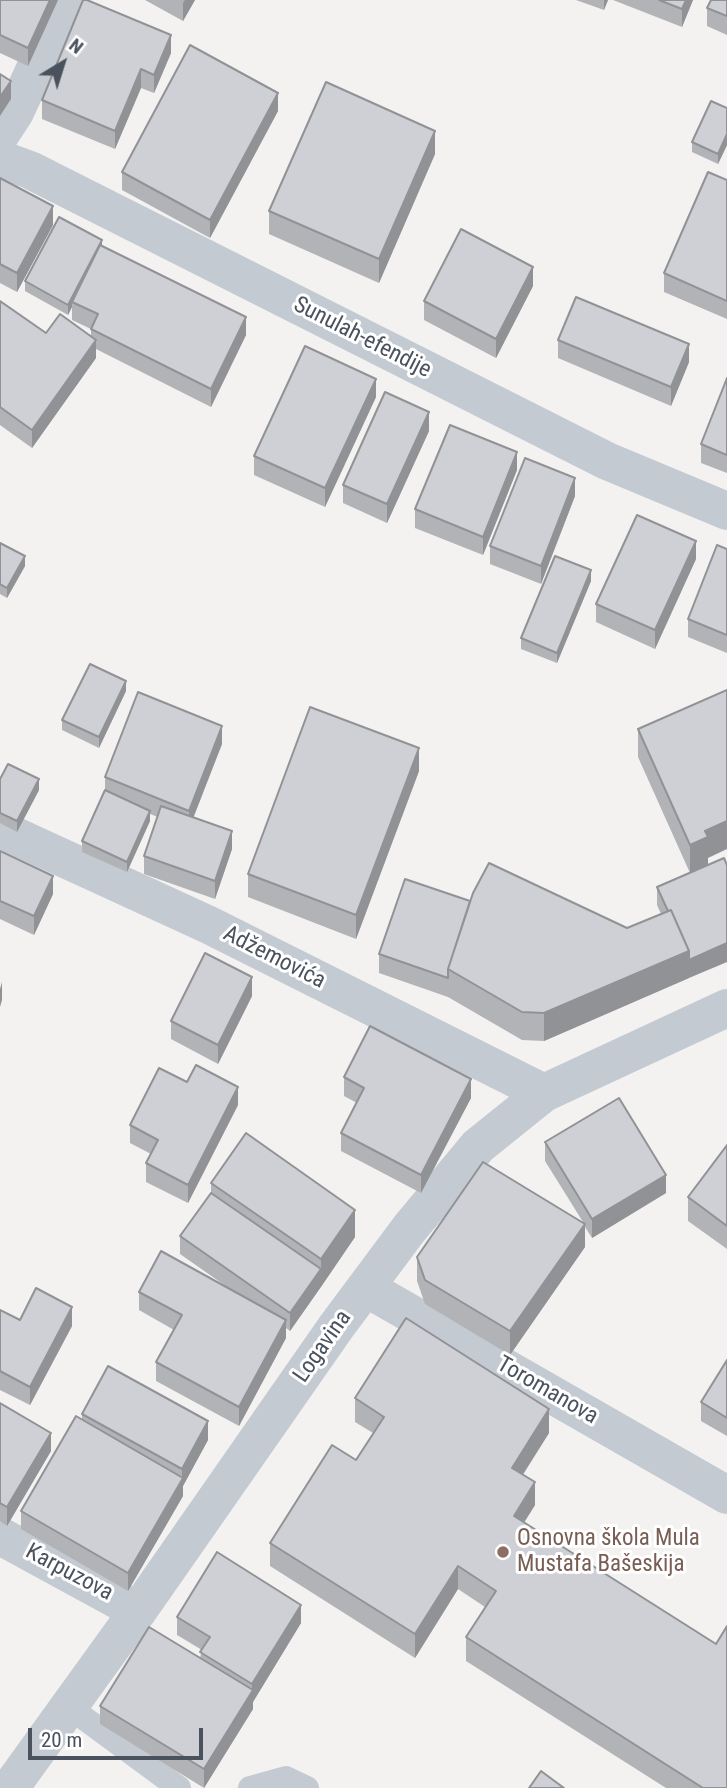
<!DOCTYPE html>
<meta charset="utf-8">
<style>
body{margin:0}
#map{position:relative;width:727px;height:1788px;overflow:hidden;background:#f3f2f1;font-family:"Roboto Condensed",sans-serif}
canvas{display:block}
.north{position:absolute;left:28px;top:28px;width:70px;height:70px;-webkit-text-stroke:5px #fff;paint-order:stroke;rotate:38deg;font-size:19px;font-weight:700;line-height:28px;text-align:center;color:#4a525e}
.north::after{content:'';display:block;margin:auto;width:24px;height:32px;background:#4a525e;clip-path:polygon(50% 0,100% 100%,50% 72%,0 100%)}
.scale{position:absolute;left:28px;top:1728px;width:175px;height:32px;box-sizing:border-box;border:4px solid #4a525e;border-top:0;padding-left:9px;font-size:21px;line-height:24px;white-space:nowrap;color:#4a525e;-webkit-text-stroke:5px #fff;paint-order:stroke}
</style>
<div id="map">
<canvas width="727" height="1788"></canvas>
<div class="north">N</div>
<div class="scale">20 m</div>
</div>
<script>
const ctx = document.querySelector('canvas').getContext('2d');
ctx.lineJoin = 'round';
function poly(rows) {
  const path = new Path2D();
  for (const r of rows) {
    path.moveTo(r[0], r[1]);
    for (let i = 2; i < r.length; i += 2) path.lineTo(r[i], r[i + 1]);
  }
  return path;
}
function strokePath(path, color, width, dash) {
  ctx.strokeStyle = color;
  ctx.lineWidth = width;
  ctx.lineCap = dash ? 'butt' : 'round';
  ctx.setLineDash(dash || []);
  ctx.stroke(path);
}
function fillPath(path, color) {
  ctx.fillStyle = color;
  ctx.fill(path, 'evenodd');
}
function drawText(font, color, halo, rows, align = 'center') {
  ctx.font = font + ' "Roboto Condensed",sans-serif';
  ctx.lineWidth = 6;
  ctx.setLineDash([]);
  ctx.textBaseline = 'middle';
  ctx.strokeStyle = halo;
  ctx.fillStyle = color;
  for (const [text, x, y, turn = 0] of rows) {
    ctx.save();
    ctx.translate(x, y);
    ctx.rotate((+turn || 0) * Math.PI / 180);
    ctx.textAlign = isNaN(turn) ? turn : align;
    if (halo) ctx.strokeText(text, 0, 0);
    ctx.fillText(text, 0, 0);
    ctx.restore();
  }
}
strokePath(poly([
 [69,1707,179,1788],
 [250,1788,286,1778,307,1788]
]), '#c3cad2', 24);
strokePath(poly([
 [0,135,15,112,67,0],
 [0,159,30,170,607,461,727,511],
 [0,829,209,925,544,1093],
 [366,1288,727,1495],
 [0,1536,138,1611]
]), '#c3cad2', 38);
strokePath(poly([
 [10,1788,145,1601,336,1327,409,1229,478,1146,544,1093,727,1008]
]), '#c3cad2', 38);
fillPath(poly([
 [0,0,58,0,28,66,0,53],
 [145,0,195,0,183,21],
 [576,0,608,0,604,10],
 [613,0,693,0,682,27],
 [727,0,727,35,707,26,707,8],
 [171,53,154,93,141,88,115,149,42,119,42,100],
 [727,108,727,145,718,164,692,152,692,142],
 [278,111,210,238,122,190,122,172],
 [435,154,379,283,269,234,269,211],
 [0,178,53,225,17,292,0,283],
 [727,180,727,319,664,292,664,273],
 [102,246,246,335,211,407,96,349,96,358,32,448,0,425,0,301,46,333,91,336,91,329,72,320,72,307,68,315,25,291,25,281],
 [533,286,496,358,424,320,424,301],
 [558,340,689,362,671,406,558,358],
 [727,378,727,473,701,463,701,444],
 [376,397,325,507,254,475,254,456],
 [429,431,387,523,343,503,343,485],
 [517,470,483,555,415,528,415,509],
 [575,496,541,584,490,564,490,546],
 [0,543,25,566,7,598,0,594],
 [727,549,727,653,688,637,688,619],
 [696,559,655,649,596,622,596,604],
 [591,581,557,663,521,649,521,638],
 [126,691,99,748,62,730,62,720],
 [638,729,708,858,689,978,544,1041,522,1040,448,997,379,973,379,954,627,928,661,914,657,905,657,887,690,873,638,757],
 [222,744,193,817,232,849,215,899,144,874,144,856,158,817,150,814,150,821,127,872,82,852,82,841,105,791,105,777],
 [419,771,356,939,248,897,248,874],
 [0,779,39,790,17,832,0,823],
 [0,851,53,894,34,935,0,919],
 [252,996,218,1064,171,1039,171,1021],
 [344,1077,471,1098,421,1193,341,1151,341,1133,357,1103,344,1096],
 [187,1082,238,1105,188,1203,146,1182,146,1163,151,1154,130,1143,130,1125],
 [545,1142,666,1193,592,1238,585,1227,585,1247,510,1355,425,1304,417,1281,417,1257,583,1222,545,1161],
 [727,1145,727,1249,688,1221,688,1197],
 [211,1183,355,1237,290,1331,286,1328,286,1338,239,1426,156,1381,156,1362,174,1330,139,1310,139,1292,230,1289,180,1254,180,1236,211,1193],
 [0,1310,20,1320,72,1326,30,1405,0,1390],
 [727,1360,727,1436,701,1421,701,1402],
 [355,1398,549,1433,523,1475,535,1505,524,1522,727,1788,666,1788,466,1661,466,1637,485,1607,458,1589,415,1658,270,1566,270,1543,356,1460,373,1433,355,1422],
 [0,1403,51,1451,7,1526,0,1521],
 [82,1414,208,1440,183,1486,183,1496,128,1591,21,1529,21,1511,82,1419],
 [177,1617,301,1623,253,1702,253,1709,204,1788,100,1724,100,1706,200,1658,202,1650,177,1635]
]), '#b2b3b7');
fillPath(poly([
 [50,0,58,0,28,66,28,48],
 [185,0,195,0,183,21,183,3],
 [604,0,608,0,604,10],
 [686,0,693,0,682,27,682,9],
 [171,35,171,53,154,93,154,75],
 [141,69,141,88,115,149,115,131],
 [11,81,11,99,0,116,0,97],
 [278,93,278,111,210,238,210,220],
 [435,131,435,154,379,283,379,259],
 [727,134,727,145,718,164,718,154],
 [53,206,53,225,17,292,17,273],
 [102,240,102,250,72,302,72,307,68,315,68,305],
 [533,267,533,286,496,358,496,339],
 [246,317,246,335,211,407,211,389],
 [96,340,96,358,32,448,32,430],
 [689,344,689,362,671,406,671,387],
 [376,379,376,397,325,507,325,488],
 [429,412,429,431,387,523,387,504],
 [517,452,517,470,483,555,483,537],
 [575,478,575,496,541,584,541,566],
 [696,541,696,559,655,649,655,630],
 [25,556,25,566,7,598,7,588],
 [591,570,591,581,557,663,557,653],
 [126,681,126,691,99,748,99,737],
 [222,726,222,744,189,829,189,811],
 [419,748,419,771,356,939,356,915],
 [39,779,39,790,17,832,17,821],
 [150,811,150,821,127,872,127,862],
 [727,821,727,849,708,858,708,865,690,873,690,845,705,831],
 [232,831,232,849,215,899,215,881],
 [53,876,53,894,34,935,34,916],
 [727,943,727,962,689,978,689,960],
 [689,951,689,978,544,1041,544,1013],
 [252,977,252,996,218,1064,218,1045],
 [2,982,2,1000,0,1007,0,989],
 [471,1079,471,1098,421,1193,421,1175],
 [238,1087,238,1105,188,1203,188,1185],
 [666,1175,666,1193,592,1238,592,1219],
 [355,1210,355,1237,321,1287,321,1259],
 [585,1224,585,1247,510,1355,510,1331],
 [321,1269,321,1287,290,1331,290,1313],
 [72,1307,72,1326,30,1405,30,1387],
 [286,1320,286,1338,239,1426,239,1407],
 [549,1409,549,1433,512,1491,512,1468],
 [208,1421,208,1440,183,1486,183,1496,128,1591,128,1573,182,1479,182,1469],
 [51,1433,51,1451,7,1526,7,1507],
 [535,1482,535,1505,514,1539,514,1516],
 [458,1566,458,1589,415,1658,415,1634],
 [301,1605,301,1623,253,1702,253,1709,204,1788,204,1769,252,1691,252,1684]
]), '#919295');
const building = poly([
 [0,0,50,0,28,48,0,35,0,0],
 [83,0,87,0,171,35,154,75,141,69,115,131,42,100,83,0],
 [659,0,686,0,682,9,659,0],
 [711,0,727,0,727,16,707,8,711,0],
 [190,45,278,93,210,220,122,172,190,45],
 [0,74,11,81,0,97,0,74],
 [326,82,435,131,379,259,269,211,326,82],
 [711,101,727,108,727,134,718,154,692,142,711,101],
 [708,172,727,180,727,301,664,273,708,172],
 [0,178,53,206,17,273,0,264,0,178],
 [59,217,102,240,68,305,25,281,59,217],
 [461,229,533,267,496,339,424,301,461,229],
 [100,245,246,317,211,389,91,329,98,314,72,302,100,245],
 [576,297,689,344,671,387,558,340,576,297],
 [0,301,46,333,60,314,96,340,32,430,0,407,0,301],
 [305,346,376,379,325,488,254,456,305,346],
 [727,378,727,455,701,444,727,378],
 [385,392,429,412,387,504,343,485,385,392],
 [450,425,517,452,483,537,415,509,450,425],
 [525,458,575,478,541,566,490,546,525,458],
 [637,515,696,541,655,630,596,604,637,515],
 [0,543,25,556,7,588,0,584,0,543],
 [717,545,727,549,727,635,688,619,717,545],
 [555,556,591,570,557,653,521,638,555,556],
 [90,664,126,681,99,737,62,720,90,664],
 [727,690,727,821,705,831,708,837,690,845,638,729,727,690],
 [138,692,222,726,189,811,105,777,138,692],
 [310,707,419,748,356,915,248,874,310,707],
 [8,764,39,779,17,821,0,813,0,779,8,764],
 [105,790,150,811,127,862,82,841,105,790],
 [161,806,232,831,215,881,144,856,161,806],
 [0,851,53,876,34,916,0,901,0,851],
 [724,858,727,865,727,943,689,960,689,951,671,910,668,911,657,887,724,858],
 [489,863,627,928,671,910,689,951,544,1013,522,1012,448,969,473,893,489,863],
 [405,879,470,901,448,969,448,978,379,954,405,879],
 [205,953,252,977,218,1045,171,1021,205,953],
 [370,1026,471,1079,421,1175,341,1133,364,1088,344,1077,370,1026],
 [196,1065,238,1087,188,1185,146,1163,158,1140,130,1125,159,1068,187,1082,196,1065],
 [619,1098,666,1175,592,1219,545,1142,619,1098],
 [246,1133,355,1210,321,1259,211,1183,246,1133],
 [727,1145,727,1226,688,1197,727,1145],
 [483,1162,585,1224,510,1331,425,1280,417,1257,483,1162],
 [211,1193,321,1269,290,1313,180,1236,211,1193],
 [161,1251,286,1320,239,1407,156,1362,182,1315,139,1292,161,1251],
 [36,1288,72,1307,30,1387,0,1371,0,1310,20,1320,36,1288],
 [406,1318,549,1409,512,1468,535,1482,514,1516,716,1644,727,1626,727,1788,703,1788,466,1637,496,1591,458,1566,415,1634,270,1543,332,1445,356,1460,384,1417,355,1398,406,1318],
 [727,1360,727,1418,701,1402,727,1360],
 [108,1366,208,1421,182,1469,82,1414,108,1366],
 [0,1403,51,1433,7,1507,0,1503,0,1403],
 [76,1416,183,1478,128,1573,21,1511,76,1416],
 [217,1552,301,1605,252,1684,200,1652,210,1637,177,1617,217,1552],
 [149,1627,253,1690,204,1769,100,1706,149,1627],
 [541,1771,564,1788,529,1788,541,1771]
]);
fillPath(building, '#cfd0d5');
strokePath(building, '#919295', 2);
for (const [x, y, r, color] of [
 [503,1552,7,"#8d6e63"]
]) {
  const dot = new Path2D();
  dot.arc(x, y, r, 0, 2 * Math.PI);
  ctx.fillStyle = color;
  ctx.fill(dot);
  strokePath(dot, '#fff', 2.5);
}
drawText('23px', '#4a525e', '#fff', [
 ["Sunulah-efendije",362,338,27],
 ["Adžemovića",274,958,27],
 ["Logavina",323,1347,-55],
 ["Toromanova",547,1391,30],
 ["Karpuzova",69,1573,28]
]);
drawText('23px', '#785e54', '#fff', [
 ["Osnovna škola Mula",517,1539],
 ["Mustafa Bašeskija",517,1565]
], 'left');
</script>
